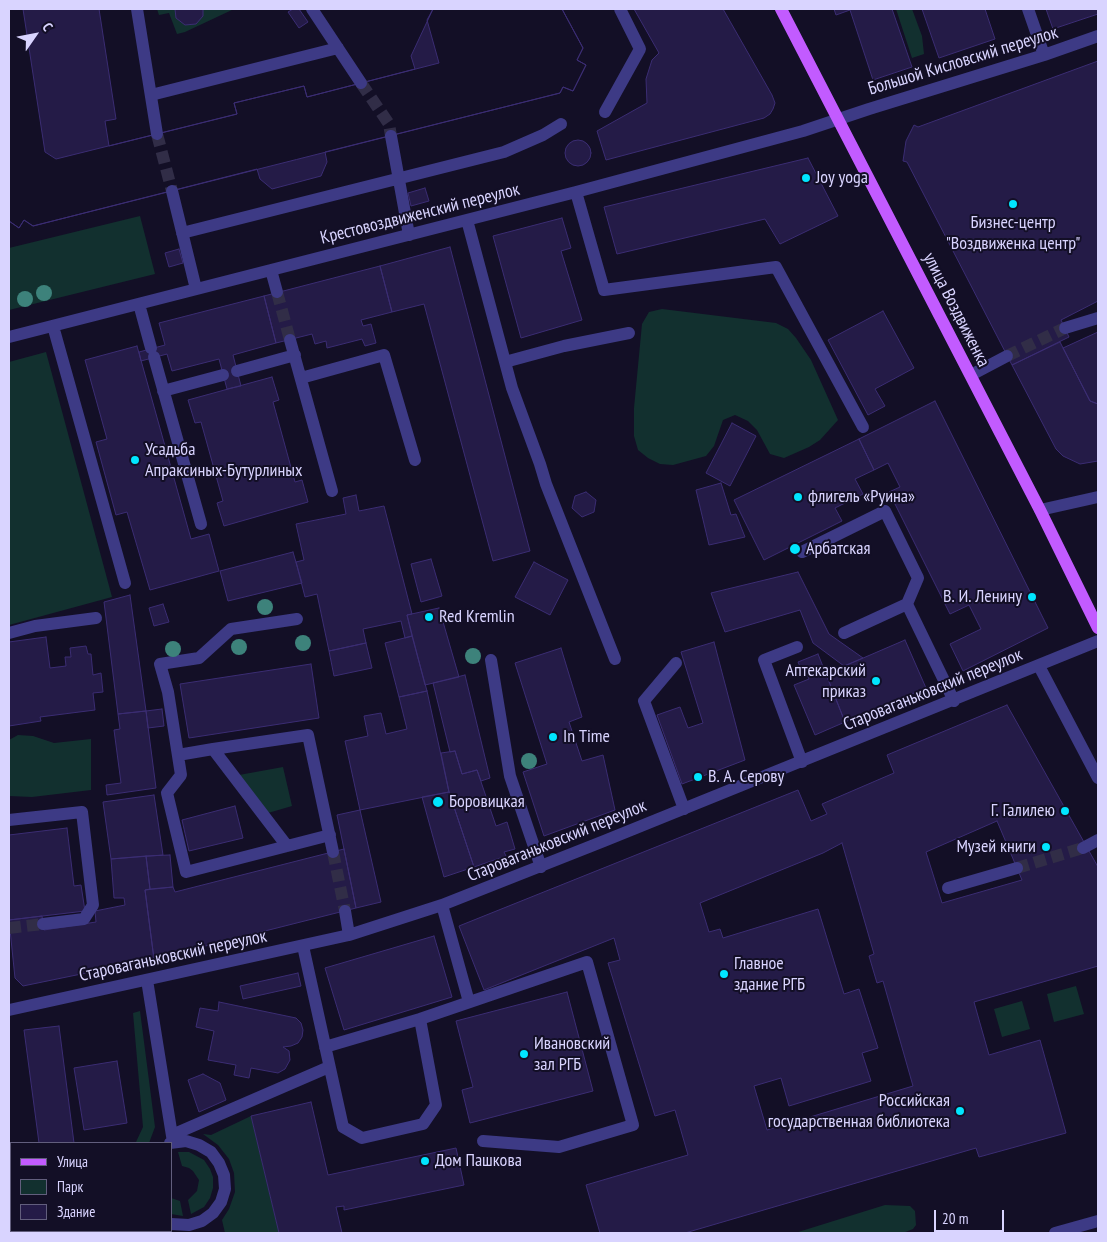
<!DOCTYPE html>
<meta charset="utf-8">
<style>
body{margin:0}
#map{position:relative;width:1107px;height:1242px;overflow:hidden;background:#130f26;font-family:"PT Sans Narrow",sans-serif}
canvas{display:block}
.frame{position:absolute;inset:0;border:10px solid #d9d4ff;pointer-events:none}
.legend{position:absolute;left:10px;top:1142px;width:162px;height:90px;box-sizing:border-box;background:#130f26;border:1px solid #625e7d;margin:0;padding:6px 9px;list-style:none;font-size:15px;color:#d9d4ff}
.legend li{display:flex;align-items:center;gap:10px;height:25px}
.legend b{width:25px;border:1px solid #625e7d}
.north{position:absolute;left:10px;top:10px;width:50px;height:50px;-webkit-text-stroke:4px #130f26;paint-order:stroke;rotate:57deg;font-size:14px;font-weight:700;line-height:20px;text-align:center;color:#d9d4ff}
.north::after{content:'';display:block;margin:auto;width:18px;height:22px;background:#d9d4ff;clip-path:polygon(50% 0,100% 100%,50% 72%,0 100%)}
.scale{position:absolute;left:934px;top:1210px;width:70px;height:22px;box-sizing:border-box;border:2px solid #d9d4ff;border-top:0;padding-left:6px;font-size:15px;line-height:18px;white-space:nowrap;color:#d9d4ff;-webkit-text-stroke:4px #130f26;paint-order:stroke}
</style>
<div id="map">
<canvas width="1107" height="1242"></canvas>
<div class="frame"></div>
<ul class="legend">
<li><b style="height:6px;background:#c25bff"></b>Улица</li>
<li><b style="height:14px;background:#12302f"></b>Парк</li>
<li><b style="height:14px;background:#241b47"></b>Здание</li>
</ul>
<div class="north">С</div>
<div class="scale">20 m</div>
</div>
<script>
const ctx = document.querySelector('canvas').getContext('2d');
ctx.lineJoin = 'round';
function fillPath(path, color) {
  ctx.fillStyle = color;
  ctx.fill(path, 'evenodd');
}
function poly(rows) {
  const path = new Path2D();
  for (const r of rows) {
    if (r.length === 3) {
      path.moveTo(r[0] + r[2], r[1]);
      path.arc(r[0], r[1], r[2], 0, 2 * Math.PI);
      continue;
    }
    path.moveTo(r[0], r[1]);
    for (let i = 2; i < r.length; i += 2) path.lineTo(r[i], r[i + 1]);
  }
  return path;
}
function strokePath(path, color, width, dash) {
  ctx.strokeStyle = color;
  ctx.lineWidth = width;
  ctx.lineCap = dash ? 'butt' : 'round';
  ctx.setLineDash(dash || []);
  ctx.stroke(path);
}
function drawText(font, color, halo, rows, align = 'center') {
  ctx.font = font + ' "PT Sans Narrow",sans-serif';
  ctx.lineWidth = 4;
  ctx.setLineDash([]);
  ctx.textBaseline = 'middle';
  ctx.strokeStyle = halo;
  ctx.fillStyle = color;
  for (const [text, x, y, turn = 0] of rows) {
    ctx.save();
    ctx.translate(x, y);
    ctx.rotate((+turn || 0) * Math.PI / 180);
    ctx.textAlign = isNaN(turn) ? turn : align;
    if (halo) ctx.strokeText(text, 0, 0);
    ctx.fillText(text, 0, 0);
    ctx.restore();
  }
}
fillPath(poly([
 [157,9,234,9,185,32,177,34,169,13,159,15],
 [896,9,912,9,922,36,924,54,912,58],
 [140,216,155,274,9,310,9,248],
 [662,309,776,323,788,329,796,338,811,360,838,420,820,440,809,447,784,458,770,454,757,430,748,421,735,415,723,420,714,446,706,456,673,465,660,464,648,458,638,450,634,436,634,408,642,324,649,312],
 [46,352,112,597,9,625,9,362],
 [18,735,33,736,54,743,91,739,91,790,32,797,9,796,9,740],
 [283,767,292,806,268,813,239,775],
 [1076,986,1084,1014,1054,1022,1047,994],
 [1022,1001,1030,1029,1002,1037,994,1009],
 [140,1011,155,1127,149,1143,129,1143,136,1142,143,1127,133,1013],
 [251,1116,279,1233,225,1233,222,1220,229,1209,235,1192,234,1173,229,1159,218,1145,203,1134,211,1135],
 [178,1152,189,1152,204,1160,210,1169,213,1177,213,1188,210,1198,204,1207,191,1214,188,1200,197,1191,199,1180,193,1171,189,1168,182,1166],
 [171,1198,180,1201,183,1216,171,1214],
 [885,1205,910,1206,915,1211,916,1225,913,1229,903,1233,783,1233,795,1233]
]), '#12302f');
const building = poly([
 [9,9,23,9,45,152,56,159,237,114,234,103,304,86,307,97,439,63,427,20,433,9,562,9,583,48,577,60,586,65,573,91,563,87,560,93,33,226,24,220,19,228,9,221,9,9],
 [9,9,99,9,116,119,105,121,109,146,237,114,234,103,304,86,307,97,415,69,411,56,433,9,562,9,583,48,577,60,586,65,573,91,563,87,560,93,325,152,327,162,321,176,272,189,260,179,257,169,33,226,24,220,19,228,9,221,9,9],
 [175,9,203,9,203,16,196,24,185,25,176,18,175,9],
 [293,9,299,9,308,22,299,28,288,12,293,9],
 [634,9,723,9,772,95,775,103,773,109,770,114,764,118,606,160,597,131,647,103,646,79,652,60,659,53,634,9],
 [834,9,892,9,912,67,873,80,850,10,836,15,834,9],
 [922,9,985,9,995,39,939,58,922,9],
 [1046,9,1098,9,1098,14,1053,29,1046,9],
 [1098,61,1098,301,1061,320,1069,337,1012,365,907,162,903,161,906,141,914,125,918,127,1098,61],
 [578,153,13],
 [808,158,838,216,780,244,765,219,617,254,604,207,808,158],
 [425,188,429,201,411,206,408,193,425,188],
 [562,218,571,248,561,251,582,320,521,338,493,236,562,218],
 [450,247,530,551,493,561,424,304,392,312,380,266,450,247],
 [179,249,183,263,169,267,165,253,179,249],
 [380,266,392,312,361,320,363,326,371,324,376,343,365,346,362,339,327,348,326,341,315,344,312,334,276,343,264,296,380,266],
 [264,296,276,343,233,355,241,386,227,389,219,359,172,371,167,354,141,361,139,352,165,345,159,323,264,296],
 [883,311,914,368,875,389,885,406,868,415,828,340,883,311],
 [1098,332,1098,404,1090,401,1063,348,1098,332],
 [1060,342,1090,401,1098,404,1098,461,1080,464,1063,456,1056,449,1012,365,1060,342],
 [137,346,191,539,209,534,219,571,150,590,127,512,116,515,96,442,107,439,85,360,137,346],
 [272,377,279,400,273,402,295,482,302,480,308,502,224,526,217,503,223,501,201,422,195,423,188,400,272,377],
 [935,401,1048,628,963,671,950,644,981,629,969,605,950,614,889,492,900,487,888,463,874,470,859,439,935,401],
 [732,423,756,436,730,486,706,473,732,423],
 [859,439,874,470,855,479,863,494,835,508,842,521,764,560,734,500,859,439],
 [721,483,731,515,736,514,745,537,709,545,696,490,721,483],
 [586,492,596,500,594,512,582,517,572,508,575,496,586,492],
 [356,495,359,511,384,506,412,614,407,615,412,636,405,638,401,621,363,629,366,643,329,651,317,594,305,597,296,562,304,560,296,524,346,514,343,498,356,495],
 [293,552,302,583,228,601,220,571,293,552],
 [431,559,442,596,421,602,411,564,431,559],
 [534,562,568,580,550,615,515,597,534,562],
 [798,572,829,634,863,658,844,666,813,643,800,610,725,632,711,593,798,572],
 [130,595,146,711,118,714,104,602,130,595],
 [163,604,169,622,154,626,149,608,163,604],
 [439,608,459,677,425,685,407,615,439,608],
 [412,636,427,691,399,697,385,643,412,636],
 [46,637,50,668,66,666,65,657,71,657,70,648,86,646,88,654,91,654,93,675,101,673,103,692,93,693,95,710,40,717,41,721,9,726,9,642,46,637],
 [905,640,926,688,845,722,826,674,905,640],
 [714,642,745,760,682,784,657,715,680,707,688,728,703,723,681,652,714,642],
 [366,643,372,668,334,676,329,651,366,643],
 [561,648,582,717,569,722,582,761,603,755,615,810,544,836,523,772,547,764,515,663,561,648],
 [818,654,845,722,815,735,794,685,809,679,805,670,802,671,798,662,818,654],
 [311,664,319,718,189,738,180,684,311,664],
 [465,675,490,778,481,781,477,770,462,774,455,751,450,752,433,683,465,675],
 [427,691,449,792,360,810,345,741,368,736,364,716,381,713,386,734,407,729,399,697,427,691],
 [1007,705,1098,867,1098,966,974,1002,989,1055,1040,1040,1066,1133,979,1157,976,1148,685,1233,600,1233,586,1185,688,1155,675,1110,655,1116,608,963,620,960,614,938,484,990,459,926,798,790,811,821,827,814,822,804,894,773,887,755,1007,705],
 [997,821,1022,880,942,903,926,852,997,821],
 [842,843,874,954,869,956,877,983,883,981,913,1086,767,1130,754,1086,781,1078,789,1106,871,1081,862,1053,878,1048,859,989,844,994,818,909,723,938,720,929,709,932,700,903,823,853,842,843],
 [162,709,164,726,148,728,146,711,162,709],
 [146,711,156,788,107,795,106,785,121,783,114,730,120,729,118,714,146,711],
 [455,751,462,774,477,770,496,826,507,822,515,849,504,852,506,856,474,867,449,792,441,753,455,751],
 [449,792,474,867,444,877,422,797,449,792],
 [154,795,163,855,111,859,103,802,154,795],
 [235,806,243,838,189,851,182,820,235,806],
 [360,810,381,902,356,908,337,815,360,810],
 [67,828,74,886,81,885,85,911,9,920,9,835,67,828],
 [344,849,356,908,154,959,145,890,173,887,175,892,344,849],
 [170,855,173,887,150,889,146,856,170,855],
 [146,856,150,889,145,890,154,959,23,986,15,978,9,920,42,916,44,930,96,922,95,911,125,905,124,898,114,898,111,859,146,856],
 [434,936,452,997,344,1030,325,968,434,936],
 [298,973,301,986,243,999,240,986,298,973],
 [567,992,593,1091,470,1123,462,1090,473,1087,456,1021,567,992],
 [219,1002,296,1018,301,1023,303,1030,302,1037,298,1043,291,1046,283,1047,289,1051,290,1060,285,1069,278,1073,251,1068,249,1078,234,1075,236,1065,208,1060,214,1031,196,1027,200,1008,218,1011,219,1002],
 [59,1026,74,1143,39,1143,24,1030,59,1026],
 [117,1061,127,1123,84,1130,74,1068,117,1061],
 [203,1074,220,1083,226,1100,199,1112,188,1080,203,1074],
 [311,1102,328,1175,456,1148,464,1185,344,1210,344,1206,336,1207,342,1233,279,1233,251,1116,311,1102],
 [50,1231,103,1231,103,1233,51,1233,50,1231]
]);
fillPath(building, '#241b47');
strokePath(building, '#3b2d73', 1);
strokePath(poly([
 [361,83,389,124,391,136],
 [157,134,172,191],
 [277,292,290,340],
 [1007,356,1065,328],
 [333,852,345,911],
 [1017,868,1083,848],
 [9,928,43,924]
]), '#312d47', 12, [12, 6]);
strokePath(poly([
 [137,9,157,134],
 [312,9,361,83],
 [1028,9,1044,55],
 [151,95,338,48],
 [605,112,640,49,620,9],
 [391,136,409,235],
 [172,191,196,289],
 [576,192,604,290,776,267,863,427],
 [467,220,512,388,540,464,546,484,615,659],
 [182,233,504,152,543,135,561,124],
 [271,270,277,292],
 [139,304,151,348],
 [53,326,125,583],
 [1065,328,1098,318],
 [9,337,576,192,803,131,869,109,1044,55,1098,36],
 [290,340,332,491],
 [154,357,201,524],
 [505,362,564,346,629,333],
 [237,371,295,355],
 [971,375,1007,356],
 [301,378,384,355,415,460],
 [163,391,223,375],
 [1040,510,1098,497],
 [802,552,885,511,918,578,907,604,954,701],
 [297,619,231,629,199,658,160,664,168,692,181,775,167,793,186,872,330,835],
 [9,633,35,626,96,618],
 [844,633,907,604],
 [797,647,764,660,802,762],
 [491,660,510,776,541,867],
 [676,663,644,701,684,809],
 [1039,666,1098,778],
 [213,749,308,735,333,852],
 [178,755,213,749,287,846],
 [9,820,82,812,93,905,84,919,43,924],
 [1083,848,1098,840],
 [948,888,1017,868],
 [442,905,469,1002],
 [345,911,349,935],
 [303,946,343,1127,362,1138,423,1124,436,1105,420,1019],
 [147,980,173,1142],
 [9,1010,349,935,442,905,604,841,1098,641],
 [325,1047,420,1019,587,962,633,1125,559,1147,483,1141],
 [172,1135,329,1067],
 [170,1143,186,1141,199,1145,211,1152,219,1163,224,1175,225,1189,221,1202,213,1213,202,1221,189,1225,171,1224],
 [1055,1233,1098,1221]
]), '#3d3a85', 12);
strokePath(poly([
 [781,9,1040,510,1098,628],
 [9,1223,10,1233]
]), '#c25bff', 12);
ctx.fillStyle = '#3d827b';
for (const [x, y] of [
 [44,293],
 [25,299],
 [265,607],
 [303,643],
 [239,647],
 [173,649],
 [473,656],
 [529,761]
]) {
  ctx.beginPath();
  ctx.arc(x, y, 8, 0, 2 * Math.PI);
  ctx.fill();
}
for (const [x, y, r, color] of [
 [806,178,5,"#00e5ff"],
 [1013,204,5,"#00e5ff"],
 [135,460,5,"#00e5ff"],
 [798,497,5,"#00e5ff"],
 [795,549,6,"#00e5ff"],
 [1032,597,5,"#00e5ff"],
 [429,617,5,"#00e5ff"],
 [876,681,5,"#00e5ff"],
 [553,737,5,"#00e5ff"],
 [698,777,5,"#00e5ff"],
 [438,802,6,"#00e5ff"],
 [1065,811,5,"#00e5ff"],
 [1046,847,5,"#00e5ff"],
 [724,974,5,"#00e5ff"],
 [524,1054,5,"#00e5ff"],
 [960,1111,5,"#00e5ff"],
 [425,1161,5,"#00e5ff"]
]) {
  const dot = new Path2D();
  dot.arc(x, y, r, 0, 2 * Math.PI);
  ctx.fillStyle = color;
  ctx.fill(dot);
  strokePath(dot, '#130f26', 2);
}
drawText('18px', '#d9d4ff', '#130f26', [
 ["Большой Кисловский переулок",963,61,-17],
 ["Крестовоздвиженский переулок",420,214,-14],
 ["улица Воздвиженка",956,310,63],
 ["Староваганьковский переулок",933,690,-22],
 ["Староваганьковский переулок",557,841,-22],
 ["Староваганьковский переулок",173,956,-12]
]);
drawText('18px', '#d9d4ff', '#130f26', [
 ["Joy yoga",816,178],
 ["Бизнес-центр",1013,223,"center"],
 ["\"Воздвиженка центр\"",1013,244,"center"],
 ["Усадьба",145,450],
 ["Апраксиных-Бутурлиных",145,471],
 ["флигель «Руина»",808,497],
 ["Арбатская",806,549],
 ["В. И. Ленину",1022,597,"right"],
 ["Red Kremlin",439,617],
 ["Аптекарский",866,671,"right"],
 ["приказ",866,692,"right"],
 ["In Time",563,737],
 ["В. А. Серову",708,777],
 ["Боровицкая",449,802],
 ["Г. Галилею",1055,811,"right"],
 ["Музей книги",1036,847,"right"],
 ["Главное",734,964],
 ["здание РГБ",734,985],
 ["Ивановский",534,1044],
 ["зал РГБ",534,1065],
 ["Российская",950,1101,"right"],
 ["государственная библиотека",950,1122,"right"],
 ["Дом Пашкова",435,1161]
], 'left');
</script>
